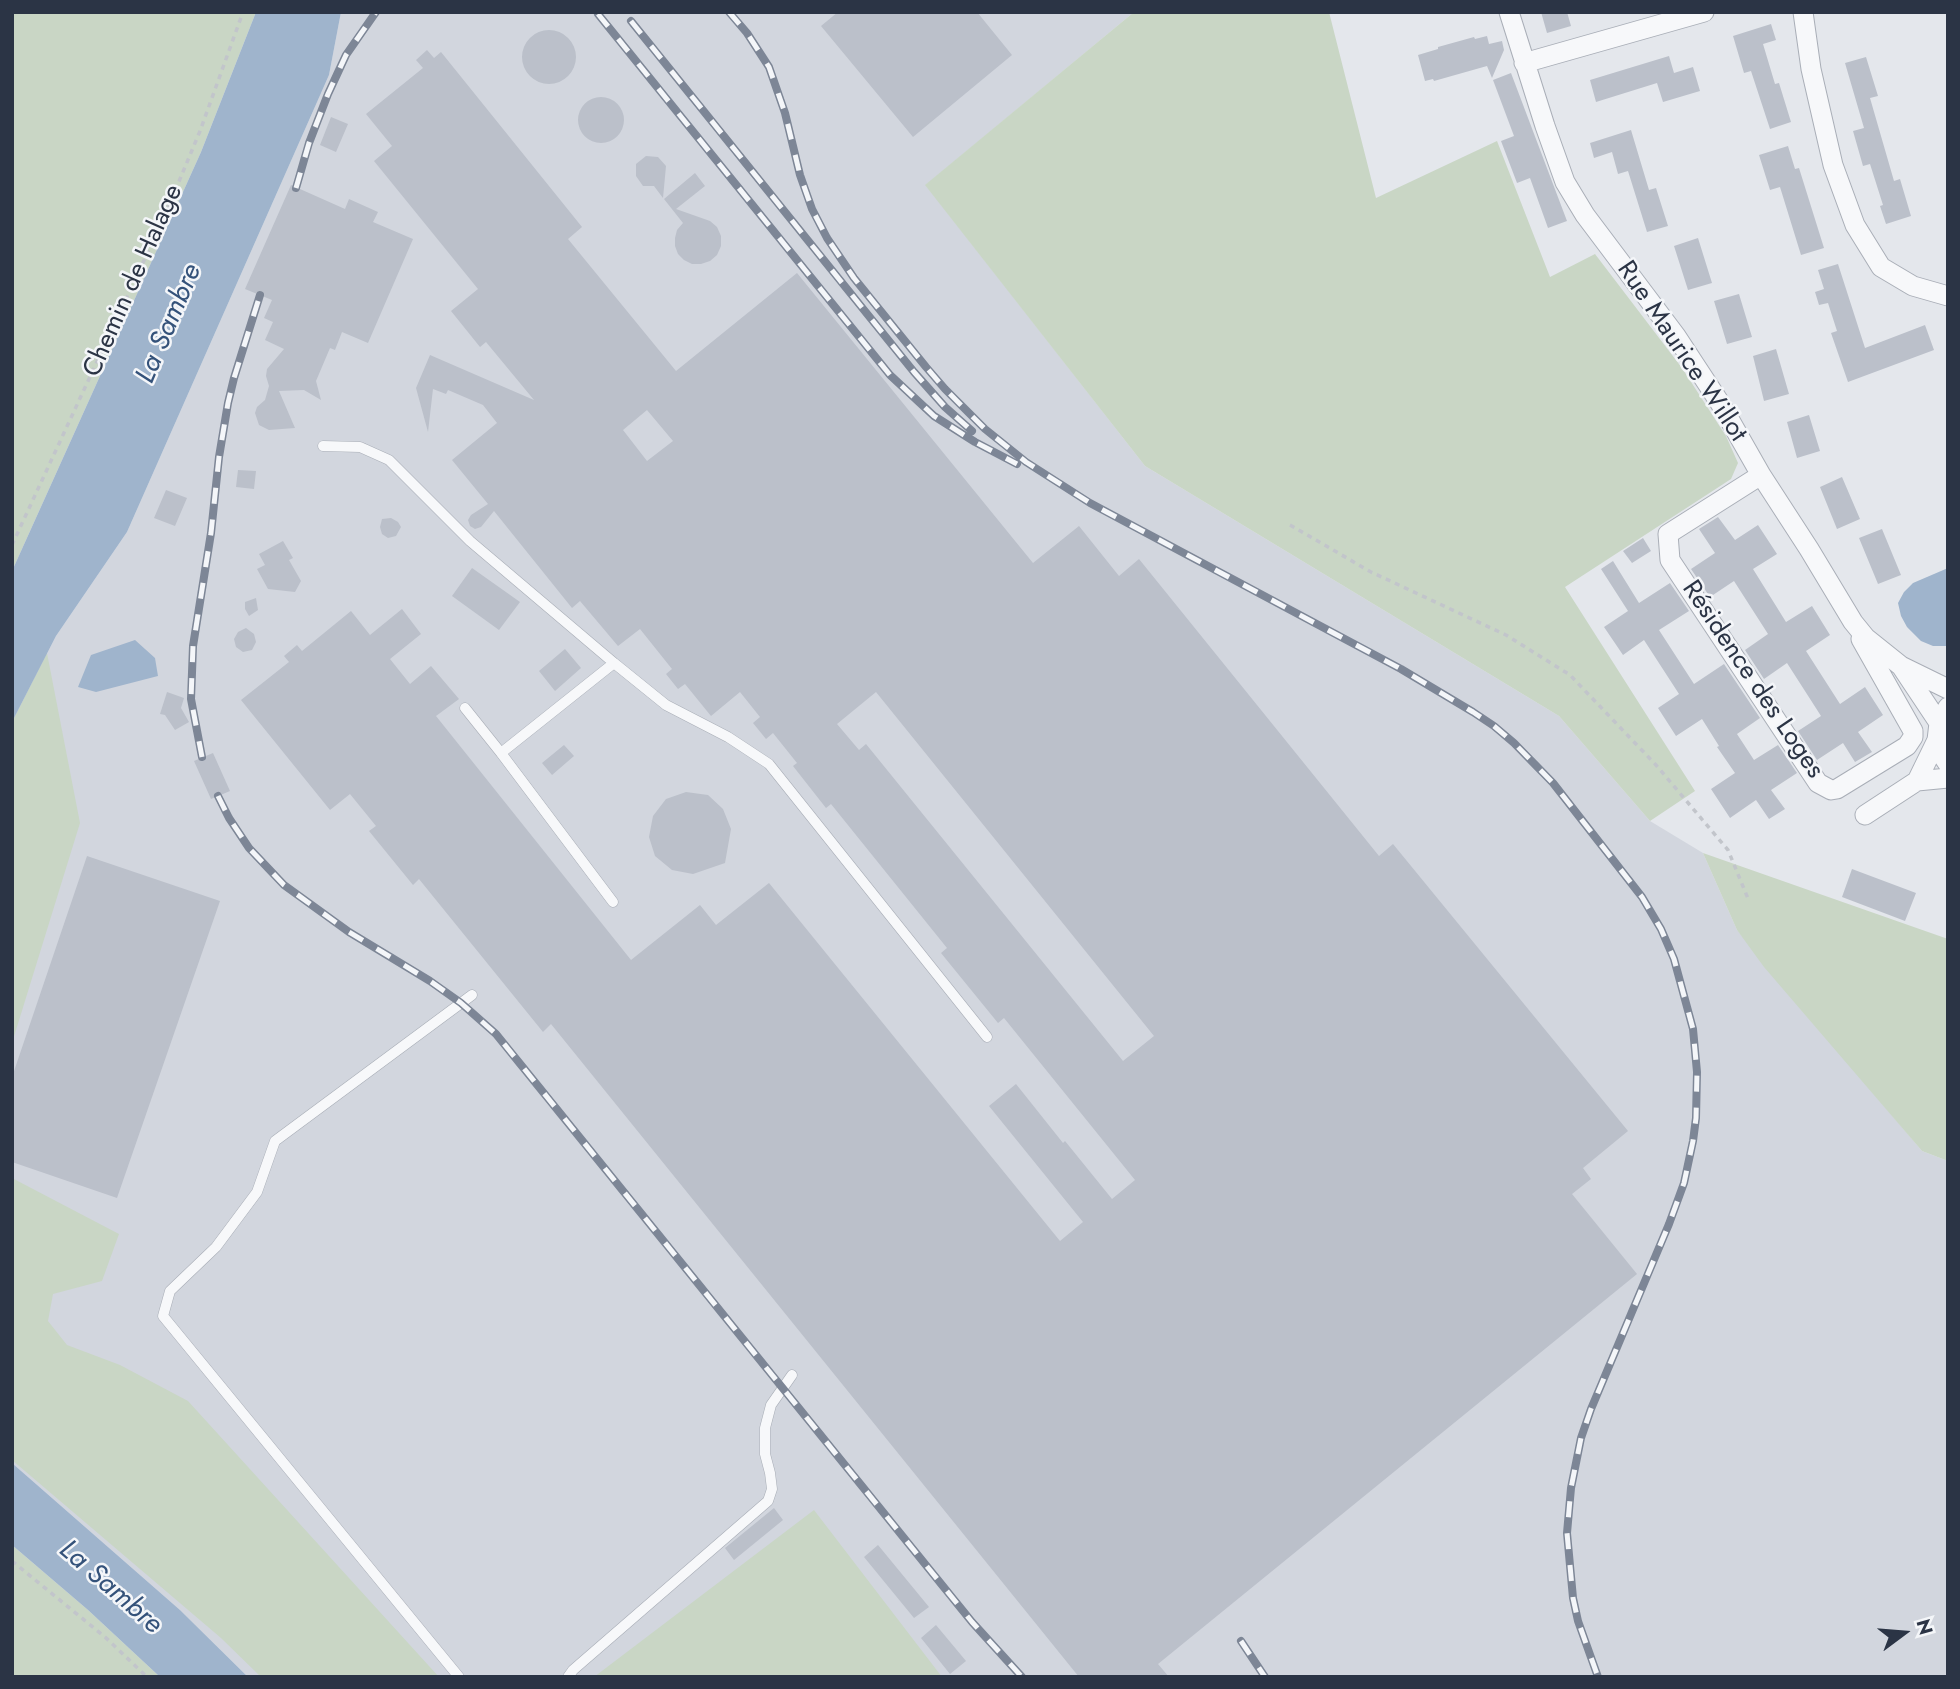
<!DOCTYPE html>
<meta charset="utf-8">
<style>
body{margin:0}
#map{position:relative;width:1960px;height:1689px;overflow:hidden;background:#e4e7ec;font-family:Jost,sans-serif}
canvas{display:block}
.frame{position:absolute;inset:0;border:14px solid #2b3445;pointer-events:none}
.north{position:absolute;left:1869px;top:1598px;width:70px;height:70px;-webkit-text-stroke:5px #f4f6f9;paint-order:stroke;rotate:74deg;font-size:19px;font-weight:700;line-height:28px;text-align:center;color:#2b3445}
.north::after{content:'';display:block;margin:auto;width:24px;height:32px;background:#2b3445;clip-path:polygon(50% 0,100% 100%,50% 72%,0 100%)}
</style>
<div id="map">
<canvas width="1960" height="1689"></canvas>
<div class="frame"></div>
<div class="north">N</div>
</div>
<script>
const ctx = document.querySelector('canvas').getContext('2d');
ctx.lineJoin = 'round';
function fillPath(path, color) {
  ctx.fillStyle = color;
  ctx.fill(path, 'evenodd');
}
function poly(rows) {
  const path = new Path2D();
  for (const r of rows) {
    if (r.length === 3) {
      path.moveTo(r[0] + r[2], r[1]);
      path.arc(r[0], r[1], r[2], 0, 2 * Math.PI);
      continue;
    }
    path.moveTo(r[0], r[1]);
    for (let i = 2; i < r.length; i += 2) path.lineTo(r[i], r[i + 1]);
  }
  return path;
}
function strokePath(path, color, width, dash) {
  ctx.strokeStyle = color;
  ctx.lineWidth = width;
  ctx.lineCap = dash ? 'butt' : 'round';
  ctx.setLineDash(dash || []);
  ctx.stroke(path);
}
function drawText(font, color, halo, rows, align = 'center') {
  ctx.font = font + ' Jost,sans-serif';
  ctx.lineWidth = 5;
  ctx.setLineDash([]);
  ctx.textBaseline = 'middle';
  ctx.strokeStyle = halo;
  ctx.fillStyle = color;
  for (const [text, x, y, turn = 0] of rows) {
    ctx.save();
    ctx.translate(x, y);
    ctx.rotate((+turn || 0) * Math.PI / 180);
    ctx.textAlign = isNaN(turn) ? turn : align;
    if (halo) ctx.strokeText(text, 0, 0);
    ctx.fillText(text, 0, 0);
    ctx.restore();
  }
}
fillPath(poly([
 [341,12,1134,12,926,185,1145,466,1559,716,1650,821,1703,853,1737,930,1922,1151,1948,1161,1948,1677,248,1677,180,1610,12,1463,12,722,56,636,127,532,329,75]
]), '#d2d6de');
fillPath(poly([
 [12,12,256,12,201,152,12,571],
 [1134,12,1329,12,1376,198,1497,141,1550,277,1595,254,1682,368,1726,436,1738,463,1731,479,1565,587,1695,791,1650,821,1559,716,1145,466,925,185],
 [47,653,80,823,12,1043,12,722],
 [1703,853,1948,939,1948,1161,1922,1151,1764,967,1737,930],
 [12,1178,119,1234,102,1281,53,1294,48,1321,67,1345,120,1365,188,1401,439,1677,261,1677,221,1638,12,1460],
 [814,1510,942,1677,594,1677],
 [12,1545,88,1610,160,1677,12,1677]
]), '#c9d6c5');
fillPath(poly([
 [256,12,341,12,329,75,127,532,56,636,12,722,12,571,201,152],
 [1948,568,1948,646,1933,646,1921,641,1907,627,1901,616,1898,603,1904,592,1913,583],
 [135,640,155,658,158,676,96,692,78,687,91,655],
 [12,1463,180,1610,248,1677,160,1677,88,1610,12,1545]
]), '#9fb4cc');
fillPath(poly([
 [838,12,977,12,1012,55,913,137,821,26],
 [1541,12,1567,12,1571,26,1547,33],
 [1771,24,1776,40,1763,44,1775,84,1779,83,1791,122,1770,129,1751,71,1744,73,1733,36],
 [549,57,27],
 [1487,36,1489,44,1502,41,1504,50,1492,78,1487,66,1434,81,1433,79,1425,81,1418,55,1438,49,1438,47,1474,37,1475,39],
 [427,50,434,58,441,52,582,227,568,239,676,371,797,273,1033,563,1079,526,1119,576,1139,559,1379,856,1393,844,1628,1131,1583,1168,1591,1179,1572,1194,1637,1274,1158,1664,1169,1677,1079,1677,551,1024,543,1032,419,879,413,885,369,831,376,826,350,794,330,810,241,700,289,662,284,656,297,645,302,651,351,611,370,635,402,609,421,634,390,659,410,684,431,666,459,699,436,716,631,960,700,905,716,925,769,883,1060,1241,1083,1222,989,1106,1016,1084,1063,1143,1065,1141,1112,1199,1135,1180,1004,1018,998,1023,941,953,947,948,831,804,826,808,793,766,797,763,773,733,766,739,753,723,760,717,740,692,711,716,685,684,678,689,666,674,672,669,640,629,618,646,580,601,572,608,494,511,481,527,475,529,470,526,468,520,471,515,488,504,452,460,497,423,483,405,448,390,446,394,433,389,428,432,416,388,430,355,534,400,486,342,480,347,451,311,478,289,374,161,392,146,366,114,423,68,416,60],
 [647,410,673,441,647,461,623,430],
 [876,692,1154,1036,1123,1061,866,744,859,750,837,724],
 [1669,56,1674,73,1693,67,1700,91,1663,102,1657,83,1596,102,1590,80],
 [1866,57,1878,96,1870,98,1894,181,1900,179,1911,216,1886,224,1880,206,1883,205,1870,164,1863,166,1853,131,1864,128,1845,63],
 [1511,73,1567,221,1548,228,1530,178,1517,183,1501,141,1514,136,1493,80],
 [601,120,23],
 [331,117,348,124,336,152,320,145],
 [1631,130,1649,190,1656,188,1668,226,1647,232,1628,171,1618,174,1612,152,1594,158,1590,143],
 [1788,146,1795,169,1799,168,1824,248,1801,255,1780,187,1770,190,1759,155],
 [646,156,658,157,666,166,663,198,654,186,643,186,636,176,636,164],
 [695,173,705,186,676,209,710,221,717,227,721,236,721,246,717,255,710,261,701,264,692,264,684,260,678,254,675,246,675,238,677,230,683,223,664,199],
 [291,185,345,209,349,199,378,212,373,222,413,239,368,343,342,332,335,350,330,348,316,381,321,400,304,390,279,391,295,428,269,430,259,425,255,413,257,407,265,400,269,386,266,376,267,369,284,349,265,340,273,322,264,318,272,300,245,289],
 [1698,238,1712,283,1688,290,1674,246],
 [1838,264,1865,348,1925,325,1934,350,1848,382,1831,333,1837,331,1828,303,1819,305,1815,292,1824,289,1818,270],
 [1739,294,1752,337,1727,344,1714,301],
 [1776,349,1789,394,1764,401,1753,356],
 [1809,415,1820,451,1797,458,1787,422],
 [238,470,256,471,254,489,236,487],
 [1842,477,1860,519,1837,529,1820,487],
 [166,490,187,498,175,526,154,518],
 [1718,517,1735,540,1758,525,1777,554,1753,569,1786,622,1812,606,1830,635,1806,651,1840,704,1865,687,1883,715,1858,732,1872,752,1855,762,1843,743,1817,760,1798,731,1821,716,1787,663,1764,679,1745,650,1768,634,1734,581,1710,597,1691,569,1715,553,1699,529],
 [391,518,398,522,401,527,396,536,388,538,382,534,380,527,382,519],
 [1882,529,1901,575,1878,584,1859,538],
 [1643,538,1651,551,1632,563,1623,551],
 [283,541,293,558,289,560,301,581,295,592,268,589,257,569,265,565,259,554],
 [1613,561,1639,603,1670,583,1689,611,1659,630,1694,684,1724,664,1760,718,1737,734,1754,760,1778,745,1797,773,1771,790,1785,809,1769,819,1756,800,1730,818,1711,789,1735,773,1717,747,1719,746,1702,719,1676,736,1658,708,1679,694,1644,640,1623,655,1604,627,1628,611,1601,569],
 [472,568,520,602,499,630,452,596],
 [256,598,258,610,249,616,245,609,245,602],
 [246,628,254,634,256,642,252,650,243,652,236,647,234,639,238,632],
 [565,649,581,668,555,691,539,671],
 [167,692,184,698,181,708,189,722,175,730,165,715,160,714],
 [564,745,574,756,552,775,542,763],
 [213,753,230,791,211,799,194,761],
 [686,792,708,795,723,809,731,829,725,863,693,874,672,870,655,856,649,837,653,816,666,799],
 [87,856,220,901,117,1198,12,1162,12,1077],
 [1852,869,1916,893,1905,921,1842,897],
 [774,1508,783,1520,734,1560,725,1548],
 [878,1545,929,1607,914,1618,864,1557],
 [936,1625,966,1661,950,1674,921,1638]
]), '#bbc0ca');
const service = poly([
 [323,446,360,447,389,460,470,541,614,663,666,705,728,737,769,764,987,1037],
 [465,708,501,753,613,902],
 [501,753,614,663],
 [459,1677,163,1316,170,1291,216,1247,257,1192,275,1141,472,995],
 [568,1677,573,1670,768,1501,772,1489,770,1473,765,1454,765,1428,771,1405,792,1375]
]);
const minor = poly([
 [1509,12,1545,126,1565,182,1585,215,1676,336,1720,403,1761,475,1809,549,1853,622,1866,638,1901,666,1948,689],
 [1803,12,1811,69,1833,165,1855,225,1881,267,1913,286,1948,296],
 [1524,63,1704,12],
 [1761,475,1668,534,1670,560,1818,783,1831,790,1837,789,1907,746,1913,737,1913,731,1861,639],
 [1901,666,1939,723],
 [1948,707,1939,723,1937,740,1940,752,1948,764],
 [1917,781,1937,740],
 [1865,815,1917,781,1948,778]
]);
strokePath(service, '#a9aeb7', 11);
strokePath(minor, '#a9aeb7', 21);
strokePath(poly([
 [1290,525,1371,572,1506,635,1570,675,1656,765,1728,850,1749,901],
 [12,545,165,215,200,131,243,12],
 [12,1561,105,1637,147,1677]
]), '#c2c5cb', 3.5, [5, 5]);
strokePath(service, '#f7f8fa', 10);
strokePath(minor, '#f7f8fa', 19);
const rail = poly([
 [729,12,747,33,769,67,785,113,800,175,812,209,827,238,854,278,926,367,945,389,985,429,1026,462,1090,503,1401,669,1473,712,1494,726,1514,743,1553,783,1642,897,1661,929,1674,959,1693,1029,1697,1072,1696,1118,1693,1141,1684,1183,1669,1224,1591,1409,1581,1438,1571,1488,1567,1533,1573,1598,1578,1621,1598,1677],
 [598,14,890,375,934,416,975,442,1017,464],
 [631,21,914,372,945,407,972,431],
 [296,188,309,143,328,94,346,55,376,12],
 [202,757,191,699,193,646,211,533,219,457,228,403,234,378,260,295],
 [218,796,229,818,249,848,284,885,349,932,430,981,461,1003,496,1034,972,1622,1022,1677],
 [1241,1641,1265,1677]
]);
strokePath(rail, '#7d8696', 8);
strokePath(rail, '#f4f6f9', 5, [16]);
drawText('26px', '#2b3445', '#f4f6f9', [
 ["Chemin de Halage",134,281,-66],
 ["Rue Maurice Willot",1681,352,56],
 ["Résidence des Loges",1752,680,56]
]);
drawText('italic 28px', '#34527a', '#f4f6f9', [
 ["La Sambre",170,324,-67],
 ["La Sambre",110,1588,41]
]);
</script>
